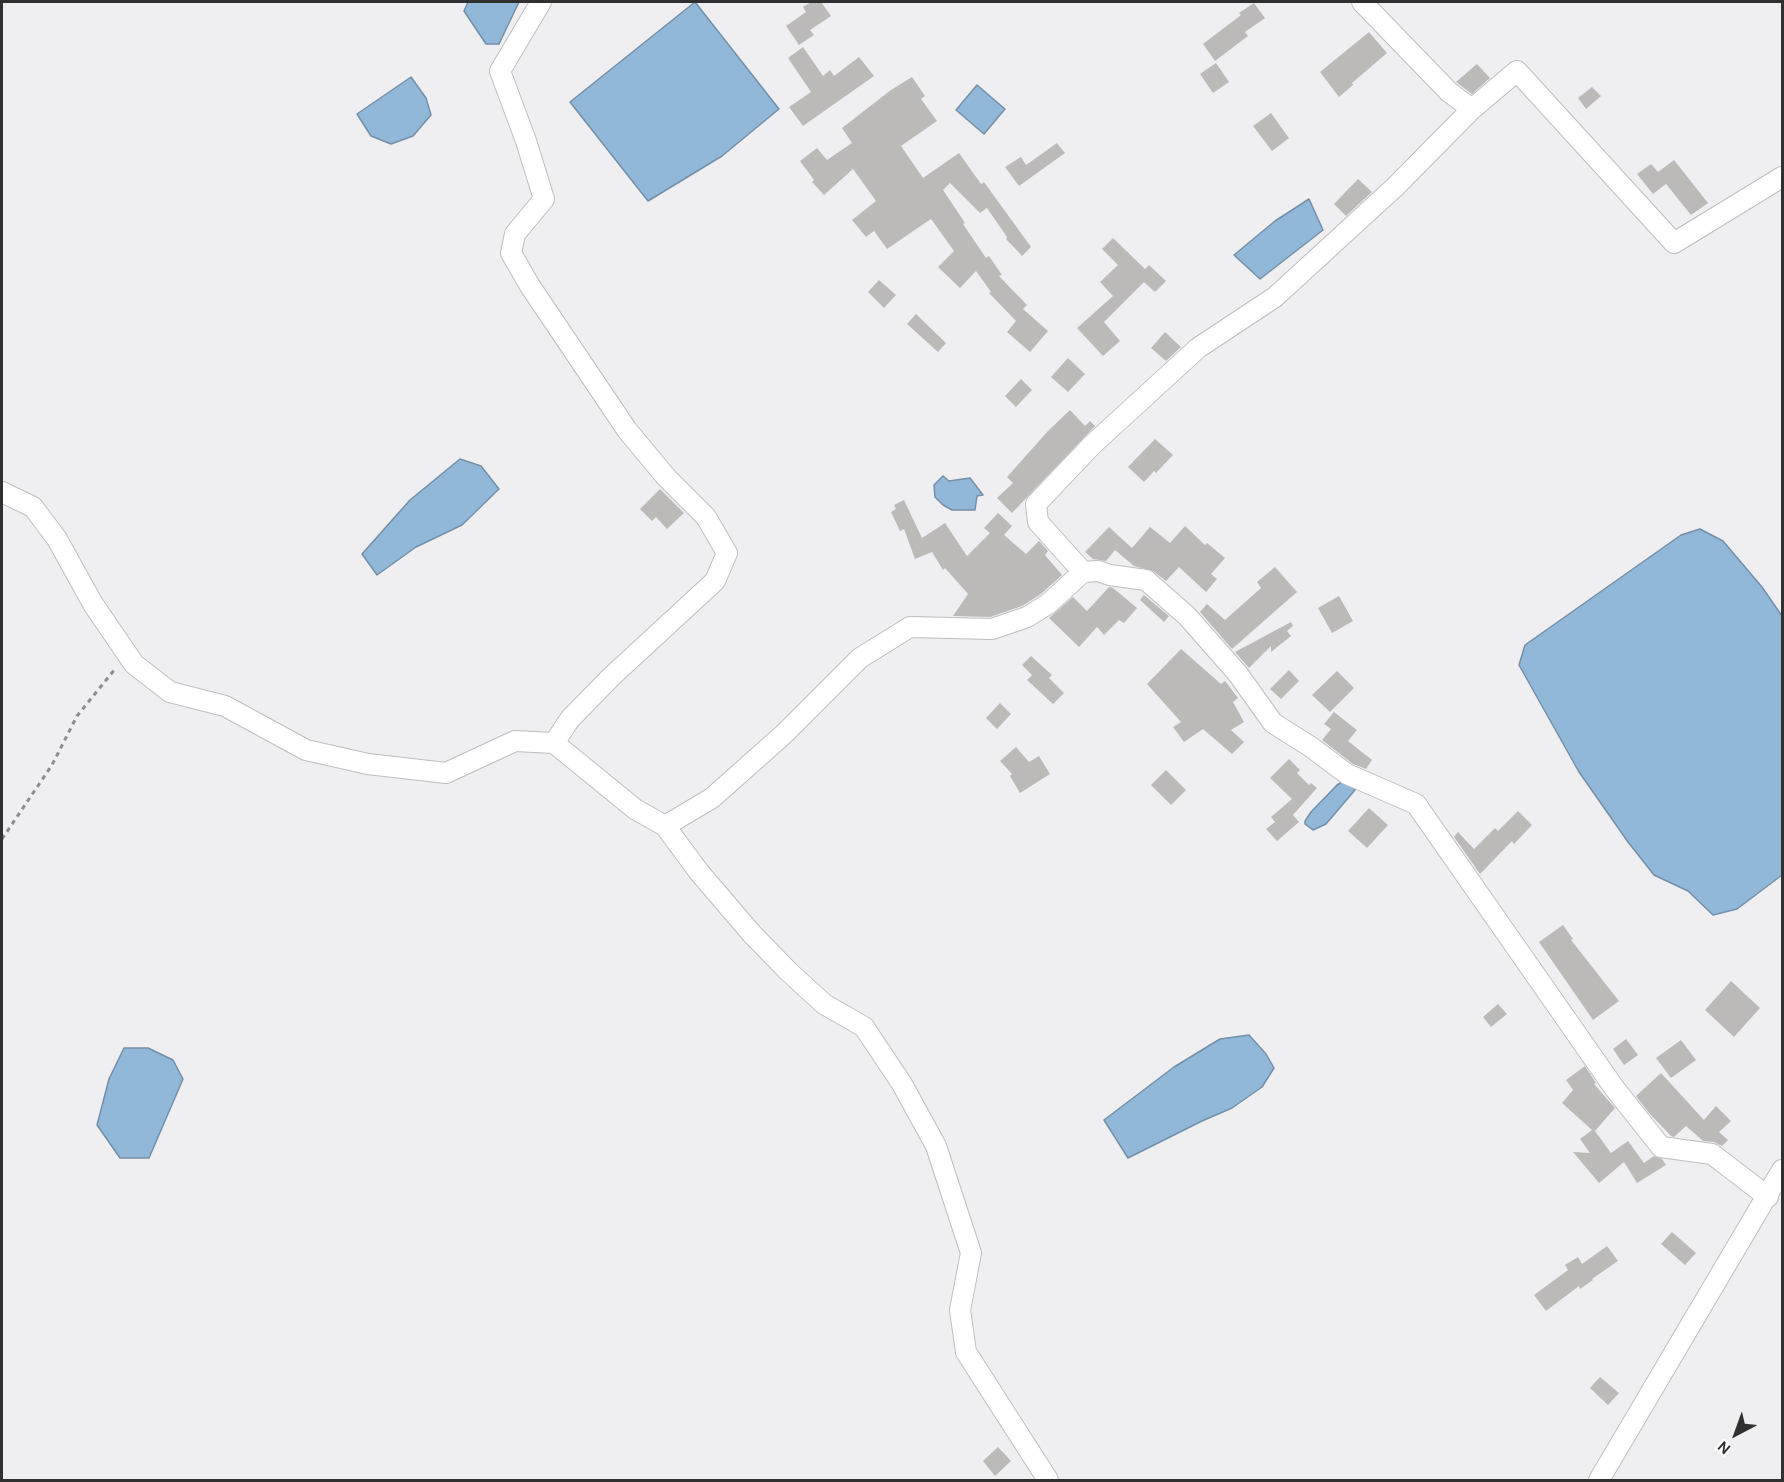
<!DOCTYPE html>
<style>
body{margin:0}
#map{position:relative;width:1784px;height:1482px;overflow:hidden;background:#efeff2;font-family:Karla,sans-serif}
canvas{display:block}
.frame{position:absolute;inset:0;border:3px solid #303031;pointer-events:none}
.north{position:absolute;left:1706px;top:1404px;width:60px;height:60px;-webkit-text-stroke:4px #fff;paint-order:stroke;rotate:221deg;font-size:16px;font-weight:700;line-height:24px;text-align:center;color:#303031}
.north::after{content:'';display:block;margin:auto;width:21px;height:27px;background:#303031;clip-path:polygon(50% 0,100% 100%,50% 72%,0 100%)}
</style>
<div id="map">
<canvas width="1784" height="1482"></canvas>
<div class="frame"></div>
<div class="north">N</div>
</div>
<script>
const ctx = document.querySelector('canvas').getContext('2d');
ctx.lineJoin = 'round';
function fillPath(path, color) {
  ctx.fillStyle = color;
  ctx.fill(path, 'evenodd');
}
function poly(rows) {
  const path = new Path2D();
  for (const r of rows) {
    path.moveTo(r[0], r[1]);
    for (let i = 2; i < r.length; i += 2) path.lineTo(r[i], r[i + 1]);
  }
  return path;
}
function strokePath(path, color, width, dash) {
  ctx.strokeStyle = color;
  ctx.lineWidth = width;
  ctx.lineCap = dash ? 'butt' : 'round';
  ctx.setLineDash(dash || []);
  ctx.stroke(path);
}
const water = poly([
 [468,2,519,2,499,44,486,44,464,11,468,2],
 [695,2,779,109,722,156,648,201,570,102,695,2],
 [411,77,426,98,431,115,413,136,391,144,371,136,357,114,411,77],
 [977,85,1005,109,984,134,956,110,977,85],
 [1309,199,1323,230,1260,279,1234,255,1275,221,1309,199],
 [460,459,481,466,499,489,462,525,416,547,377,575,362,554,410,500,460,459],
 [943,476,949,481,970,478,983,495,977,496,975,510,952,510,943,505,935,497,934,485,943,476],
 [1700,529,1723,541,1762,587,1782,616,1782,875,1737,909,1713,915,1688,891,1654,875,1628,842,1579,772,1519,665,1525,645,1681,535,1700,529],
 [1347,779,1355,790,1326,824,1313,830,1305,824,1305,821,1311,812,1337,785,1347,779],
 [1249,1035,1266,1054,1274,1068,1262,1087,1232,1108,1202,1121,1128,1158,1104,1120,1174,1067,1220,1039,1249,1035],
 [124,1048,148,1048,173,1060,183,1079,149,1158,120,1158,97,1125,109,1079,124,1048]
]);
fillPath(water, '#91b8d9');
strokePath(water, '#748fa7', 1.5);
fillPath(poly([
 [811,2,821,2,831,16,810,30,814,35,799,45,786,26,806,12,803,7],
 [1254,3,1265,18,1245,32,1248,36,1215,61,1203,44,1241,15,1239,13],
 [1369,32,1387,53,1352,83,1353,85,1339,97,1320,72],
 [803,47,823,76,830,70,834,76,859,57,874,76,803,126,789,107,811,92,788,58],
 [1216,63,1229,82,1213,93,1200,74],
 [1477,64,1490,78,1472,94,1456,82],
 [912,77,925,96,921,99,937,121,901,146,923,178,959,153,981,184,984,182,1031,247,1022,256,1006,239,1007,237,987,208,980,213,950,183,943,190,965,223,963,224,986,258,989,256,1002,275,999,276,1027,305,1023,309,1048,331,1030,352,1007,332,1016,321,989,293,991,292,976,271,960,288,938,267,954,251,931,219,887,249,874,231,866,237,852,220,876,201,853,169,824,195,812,182,814,180,800,161,817,148,827,160,852,143,842,128,891,90],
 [1592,87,1601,96,1586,109,1578,98],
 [1271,113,1289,138,1272,151,1253,126],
 [1057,143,1065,153,1019,186,1005,167,1021,157,1026,165],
 [1674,160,1708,203,1691,215,1666,184,1653,194,1637,174,1651,164,1658,172],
 [1358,179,1372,192,1346,216,1334,204],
 [1113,238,1145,269,1149,265,1166,281,1155,292,1144,282,1104,322,1120,341,1103,356,1077,328,1113,296,1100,282,1118,265,1102,249],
 [879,280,896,295,884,308,868,292],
 [916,314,946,343,938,352,907,324],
 [1165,332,1181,347,1166,361,1151,348],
 [1068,358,1085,374,1068,392,1051,377],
 [1021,379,1032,390,1016,407,1005,396],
 [1070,410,1085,426,1090,421,1095,426,1012,513,997,498,1013,483,1007,477,1048,431],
 [1155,439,1173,455,1156,473,1154,471,1144,482,1128,467],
 [660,489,684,513,667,529,656,517,652,521,640,509],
 [904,500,922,538,945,523,967,556,990,533,984,528,998,513,1012,526,1004,535,1026,554,1039,541,1048,551,1045,555,1062,575,1041,594,1022,606,990,617,953,616,968,594,945,568,943,570,932,552,915,559,904,529,900,531,891,512,896,509,894,505],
 [1185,526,1205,545,1207,543,1225,558,1211,574,1217,579,1206,592,1179,567,1166,581,1153,571,1134,566,1115,550,1106,561,1093,559,1085,552,1109,527,1132,548,1150,527,1170,543],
 [1275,567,1297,592,1232,649,1200,612,1207,604,1225,620,1261,588,1257,582],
 [1109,587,1113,588,1137,608,1124,623,1119,620,1104,635,1097,627,1079,647,1049,618,1073,597,1087,611],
 [1144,595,1169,616,1164,622,1140,600],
 [1339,596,1353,621,1332,633,1318,608],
 [1291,622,1293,626,1287,631,1291,636,1271,652,1271,646,1249,668,1235,652],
 [1181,649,1221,684,1225,681,1238,698,1233,702,1244,722,1231,730,1244,742,1232,754,1203,729,1184,742,1173,727,1181,722,1147,684],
 [1031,656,1052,675,1049,678,1064,693,1053,704,1027,680,1032,675,1022,665],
 [1289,670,1299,681,1281,699,1270,689],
 [1337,671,1354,688,1330,712,1312,695],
 [1000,703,1011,714,997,729,986,718],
 [1334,712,1357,730,1348,741,1372,760,1366,769,1353,764,1322,740,1331,729,1324,724],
 [1016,747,1029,762,1039,756,1050,774,1020,793,1010,776,1012,774,1000,761],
 [1289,759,1300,770,1297,773,1309,785,1311,783,1317,788,1293,815,1299,822,1277,841,1266,829,1275,822,1271,817,1292,799,1270,778],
 [1166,770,1186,790,1171,805,1151,785],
 [1369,808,1388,825,1367,848,1348,831],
 [1518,811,1532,825,1514,844,1512,841,1480,874,1454,837,1458,832,1474,849,1495,828,1498,831],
 [1563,925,1573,939,1571,940,1619,1001,1593,1020,1539,942],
 [1731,981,1760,1008,1734,1037,1705,1010],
 [1498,1004,1507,1014,1491,1027,1483,1017],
 [1626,1039,1638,1055,1624,1065,1613,1049],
 [1681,1040,1696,1060,1671,1078,1656,1058],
 [1585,1066,1596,1083,1594,1084,1615,1108,1595,1131,1611,1153,1628,1141,1644,1163,1654,1156,1662,1159,1666,1165,1637,1183,1624,1162,1599,1183,1573,1152,1590,1153,1580,1139,1592,1130,1562,1103,1573,1090,1566,1080],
 [1661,1073,1704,1120,1716,1106,1731,1121,1719,1132,1728,1140,1722,1146,1714,1142,1703,1141,1686,1126,1674,1137,1671,1136,1649,1113,1636,1096],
 [1672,1232,1696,1253,1685,1265,1661,1244],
 [1607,1246,1618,1261,1592,1279,1593,1280,1580,1289,1579,1286,1546,1311,1534,1295,1568,1270,1565,1265,1578,1257,1582,1264],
 [1600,1377,1619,1393,1608,1405,1590,1388],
 [998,1447,1011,1461,995,1476,983,1461]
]), '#bcb9b9');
const street = poly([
 [541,2,500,71,526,141,544,199,515,234,511,253,530,286,627,430,666,477,706,517,727,553,715,581,611,677,570,719,554,743],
 [1362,2,1449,92,1472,109],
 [2,492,33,507,57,539,93,604,134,664,170,692,225,706,306,750,368,764,446,773,515,741,554,743,635,809,665,826,699,872,752,934,789,972,824,1004,864,1027,902,1084,936,1146,971,1253,960,1310,966,1352,1048,1480],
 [665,826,712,798,784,734,860,658,910,627,992,629,1027,617,1048,604,1083,572],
 [1768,1197,1712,1154,1661,1147,1615,1089,1416,804,1347,774,1311,747,1273,723,1238,674,1187,616,1146,580,1110,575,1098,571,1083,572,1038,522,1036,504,1092,445,1198,348,1275,297,1395,187,1472,109,1517,71,1674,243,1782,177],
 [1599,1480,1782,1170]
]);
strokePath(street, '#bdbec0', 22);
strokePath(poly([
 [2,839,52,765,77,716,115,669]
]), '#8d8d8f', 3, [4.5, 4.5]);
strokePath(street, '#fff', 20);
</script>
